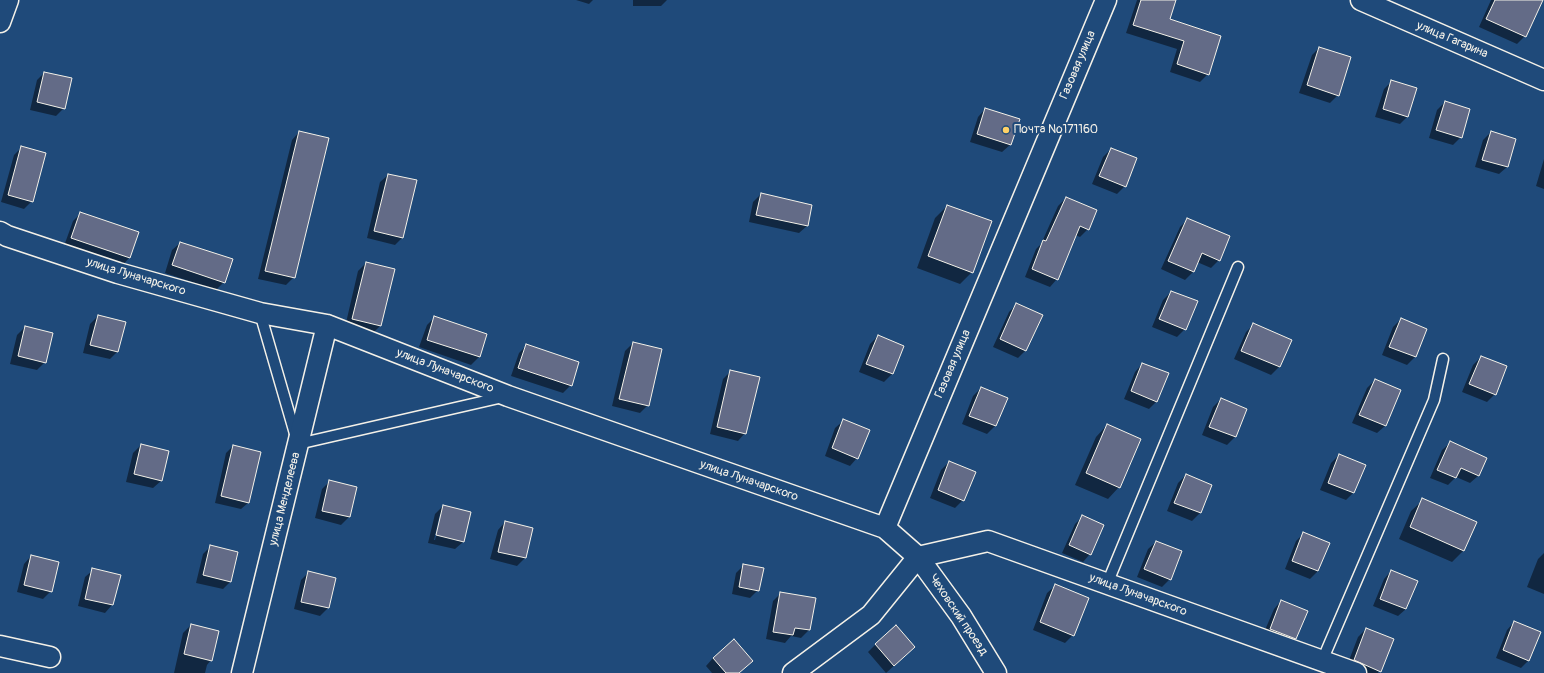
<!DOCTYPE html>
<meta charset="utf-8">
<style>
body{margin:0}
canvas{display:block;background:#1f4a7a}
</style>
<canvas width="1544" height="673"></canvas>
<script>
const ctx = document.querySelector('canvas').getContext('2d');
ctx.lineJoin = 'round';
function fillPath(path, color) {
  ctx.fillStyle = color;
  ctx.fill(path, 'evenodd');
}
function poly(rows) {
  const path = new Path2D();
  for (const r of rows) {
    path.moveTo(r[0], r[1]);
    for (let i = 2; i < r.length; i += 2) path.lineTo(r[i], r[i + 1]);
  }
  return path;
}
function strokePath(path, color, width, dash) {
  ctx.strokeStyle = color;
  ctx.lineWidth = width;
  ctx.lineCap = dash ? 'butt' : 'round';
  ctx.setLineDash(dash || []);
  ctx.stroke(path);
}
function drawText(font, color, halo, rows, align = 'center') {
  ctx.font = font + ' Pangolin,sans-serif';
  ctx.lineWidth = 4;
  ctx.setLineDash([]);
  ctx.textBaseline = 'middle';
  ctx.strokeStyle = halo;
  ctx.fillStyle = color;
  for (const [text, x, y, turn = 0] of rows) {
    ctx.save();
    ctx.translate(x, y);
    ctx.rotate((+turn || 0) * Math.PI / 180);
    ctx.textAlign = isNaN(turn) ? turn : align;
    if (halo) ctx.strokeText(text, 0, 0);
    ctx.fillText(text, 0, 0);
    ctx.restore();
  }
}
fillPath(poly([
 [576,0,593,0,589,4],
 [633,0,667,0,661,6,633,6],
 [1137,0,1175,0,1169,20,1208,74,1200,82,1170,72,1177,49,1126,33],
 [1491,0,1541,0,1525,36,1517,44,1479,27],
 [1319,48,1338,95,1330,103,1299,93,1312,55],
 [44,73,64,108,56,116,30,110,37,80],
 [1391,82,1408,116,1400,124,1375,117,1384,89],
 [1445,102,1461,137,1453,145,1429,138,1437,110],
 [985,109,1010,145,1002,152,970,142,978,117],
 [299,132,294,277,286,285,258,279,292,140],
 [1491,132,1507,167,1499,174,1475,167,1483,140],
 [22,147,32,201,24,209,1,202,14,155],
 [1111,149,1125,186,1117,194,1092,184,1103,157],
 [1544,159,1544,189,1536,186],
 [388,175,403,237,395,245,367,238,380,182],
 [761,194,807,226,799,233,749,222,753,202],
 [1066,198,1088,229,1080,237,1075,235,1057,279,1050,287,1025,277,1036,249,1041,244,1058,206],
 [947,206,972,272,960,284,917,268,935,218],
 [81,213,129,258,122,266,64,246,73,221],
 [1188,219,1219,260,1211,268,1197,262,1193,272,1185,280,1161,269,1180,227],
 [180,243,224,282,216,290,165,273,172,250],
 [366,263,380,326,373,333,345,327,358,271],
 [1171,292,1185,329,1177,337,1152,327,1163,300],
 [1017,304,1026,350,1018,358,993,347,1009,312],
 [98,316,118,351,110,359,83,353,90,324],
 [435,317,486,335,479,357,471,365,419,347,427,325],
 [1401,319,1426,329,1415,357,1407,365,1382,355,1393,327],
 [1254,324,1291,340,1279,367,1271,375,1234,359,1246,332],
 [25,327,45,362,37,370,10,364,17,335],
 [878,336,903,346,892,374,884,382,859,372,870,344],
 [633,343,648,405,640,413,612,406,625,351],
 [527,345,571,385,563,393,511,376,519,353],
 [1481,357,1495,394,1487,402,1462,392,1473,365],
 [1142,364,1157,401,1149,409,1124,399,1135,372],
 [731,371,745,433,738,441,710,434,723,379],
 [1375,380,1385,426,1377,433,1352,423,1367,388],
 [981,388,1006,398,995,426,987,434,962,424,973,396],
 [1221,399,1246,409,1235,437,1227,445,1202,435,1213,407],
 [843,421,857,458,850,466,825,456,835,428],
 [1107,425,1119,487,1108,499,1075,485,1096,437],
 [1450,443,1478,476,1470,483,1456,477,1448,485,1430,478,1442,450],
 [141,445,161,481,153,488,126,482,133,453],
 [233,446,248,503,241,509,215,503,226,453],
 [1339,455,1353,493,1346,500,1320,490,1331,463],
 [949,462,963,500,955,508,930,498,941,470],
 [1186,475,1211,485,1200,513,1192,521,1167,511,1178,483],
 [329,482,356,488,349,517,341,525,315,518,322,489],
 [1423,500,1464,550,1452,562,1399,539,1411,511],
 [443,506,463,542,455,549,428,543,435,514],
 [440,514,442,514,435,540,434,540],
 [1082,517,1090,554,1083,562,1062,553,1075,524],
 [505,522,532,529,525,558,517,566,490,559,498,530],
 [1304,533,1318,571,1310,579,1285,569,1296,541],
 [1156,542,1170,579,1162,587,1137,577,1148,549],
 [211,546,230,582,223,589,196,583,203,554],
 [1544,553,1544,594,1527,587,1538,559],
 [31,556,51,591,43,599,17,592,24,564],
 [744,565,758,590,750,598,732,594,736,573],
 [93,570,112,605,105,613,78,606,85,577],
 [1391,571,1406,609,1398,616,1373,606,1384,579],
 [308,573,335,579,328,608,320,616,294,609,301,580],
 [1055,586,1073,635,1065,643,1033,630,1047,593],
 [781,593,809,630,801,638,791,636,785,643,766,639,773,601],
 [1281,601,1307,611,1295,639,1288,647,1262,637,1274,609],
 [1514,622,1529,660,1521,668,1496,658,1507,630],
 [191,625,211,660,207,665,205,673,174,673,183,633],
 [1366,629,1392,639,1378,673,1358,673,1346,668,1358,637],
 [876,644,906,655,886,673,868,652],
 [713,658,751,661,739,673,712,673,706,666]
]), '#0007');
const building = poly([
 [1141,0,1176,0,1170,19,1221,36,1209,75,1177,64,1184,41,1133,25,1141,0],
 [1495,0,1543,0,1526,37,1486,19,1495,0],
 [1319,47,1351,57,1339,96,1307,85,1319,47],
 [44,72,72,78,65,109,37,102,44,72],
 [1391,80,1417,88,1408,117,1383,109,1391,80],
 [1445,101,1470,109,1462,138,1436,130,1445,101],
 [985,108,1020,119,1011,145,977,134,985,108],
 [299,131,329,138,295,278,265,271,299,131],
 [1491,131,1516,139,1508,167,1482,160,1491,131],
 [21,146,46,153,33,202,8,195,21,146],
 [1111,148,1137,158,1126,187,1099,176,1111,148],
 [388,174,417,180,403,238,374,231,388,174],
 [761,193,812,205,808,226,756,215,761,193],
 [1066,197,1097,210,1089,230,1080,226,1058,280,1032,269,1043,240,1046,241,1066,197],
 [947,205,992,221,973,273,928,256,947,205],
 [80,212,139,232,130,258,71,238,80,212],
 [1187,218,1230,236,1220,261,1202,253,1194,272,1168,261,1187,218],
 [180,242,233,259,225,283,172,265,180,242],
 [366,262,395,269,381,326,352,319,366,262],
 [1171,291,1198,301,1186,330,1159,319,1171,291],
 [1016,303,1043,315,1026,351,1000,339,1016,303],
 [98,315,126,322,118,352,90,345,98,315],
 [434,316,487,334,480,357,427,340,434,316],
 [1401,318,1427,329,1416,357,1389,347,1401,318],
 [1253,323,1292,340,1280,367,1241,351,1253,323],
 [25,326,53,333,46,363,18,356,25,326],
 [878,335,904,346,893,374,866,364,878,335],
 [633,342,662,349,649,406,619,399,633,342],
 [526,344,579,362,572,386,518,368,526,344],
 [1481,356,1507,366,1496,395,1469,384,1481,356],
 [1142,363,1169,373,1157,402,1131,391,1142,363],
 [730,370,760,377,746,434,717,427,730,370],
 [1375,379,1401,390,1386,426,1359,415,1375,379],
 [981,387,1008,398,996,426,969,416,981,387],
 [1221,398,1247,409,1236,437,1209,427,1221,398],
 [843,419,870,430,858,459,832,448,843,419],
 [1107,424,1141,439,1120,488,1086,473,1107,424],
 [1450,441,1487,458,1479,476,1461,468,1456,478,1437,470,1450,441],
 [141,444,169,451,162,481,134,474,141,444],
 [233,445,261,452,249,503,221,496,233,445],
 [1339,454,1366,465,1354,493,1328,483,1339,454],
 [949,461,976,472,964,501,938,490,949,461],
 [1186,474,1212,485,1201,513,1174,503,1186,474],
 [329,480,357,487,350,517,322,511,329,480],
 [1422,498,1477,522,1464,551,1410,527,1422,498],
 [443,505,471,512,464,542,436,535,443,505],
 [1082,515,1104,525,1091,555,1069,545,1082,515],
 [505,521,533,528,526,558,498,552,505,521],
 [1303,532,1330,543,1318,571,1292,561,1303,532],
 [1156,541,1182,551,1171,580,1144,569,1156,541],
 [210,545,238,552,231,582,203,575,210,545],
 [31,555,59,562,52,592,24,585,31,555],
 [743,564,764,568,759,591,739,587,743,564],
 [92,568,121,575,113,605,85,599,92,568],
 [1391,570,1418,581,1406,609,1380,599,1391,570],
 [308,571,336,578,329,608,301,602,308,571],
 [1055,584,1089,598,1074,636,1040,622,1055,584],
 [780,592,816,598,810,630,795,628,793,635,773,632,780,592],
 [1281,600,1308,611,1296,639,1270,629,1281,600],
 [1514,621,1541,632,1529,661,1503,650,1514,621],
 [191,624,219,631,212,661,184,654,191,624],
 [896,625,915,647,894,666,875,644,896,625],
 [1366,628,1394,639,1381,672,1354,660,1366,628],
 [734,639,753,661,739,673,726,673,713,658,734,639]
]);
fillPath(building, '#636b87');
strokePath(building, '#f4f1e8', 1);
const lane = poly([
 [260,313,298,444,503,397],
 [1107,584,1238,267],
 [1322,661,1434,400,1443,359]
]);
const street = poly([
 [1361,0,1544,80],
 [0,22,8,0],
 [0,232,7,236,118,273,260,313,327,325,508,396,885,528],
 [0,646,50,657],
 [242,673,327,325],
 [793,673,871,615,918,557,885,528,1106,0],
 [996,673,961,616,918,557,988,541,1356,673]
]);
strokePath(lane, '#f4f1e8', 13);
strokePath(street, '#f4f1e8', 23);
strokePath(lane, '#1f4a7a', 10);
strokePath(street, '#1f4a7a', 20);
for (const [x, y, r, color] of [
 [1006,130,4,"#ffd166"]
]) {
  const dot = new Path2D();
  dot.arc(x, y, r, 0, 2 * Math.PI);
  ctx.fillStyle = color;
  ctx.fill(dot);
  strokePath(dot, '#1f4a7a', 1.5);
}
drawText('12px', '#f4f1e8', '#1f4a7a', [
 ["улица Гагарина",1452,40,23],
 ["Газовая улица",1078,65,-67],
 ["улица Луначарского",136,277,17],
 ["Газовая улица",953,364,-67],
 ["улица Луначарского",445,371,21],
 ["улица Луначарского",749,481,19],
 ["улица Менделеева",285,499,-76],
 ["улица Луначарского",1138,595,20],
 ["Чеховский проезд",958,615,56]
]);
drawText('12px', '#f4f1e8', '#1f4a7a', [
 ["Почта №171160",1014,130]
], 'left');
</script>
